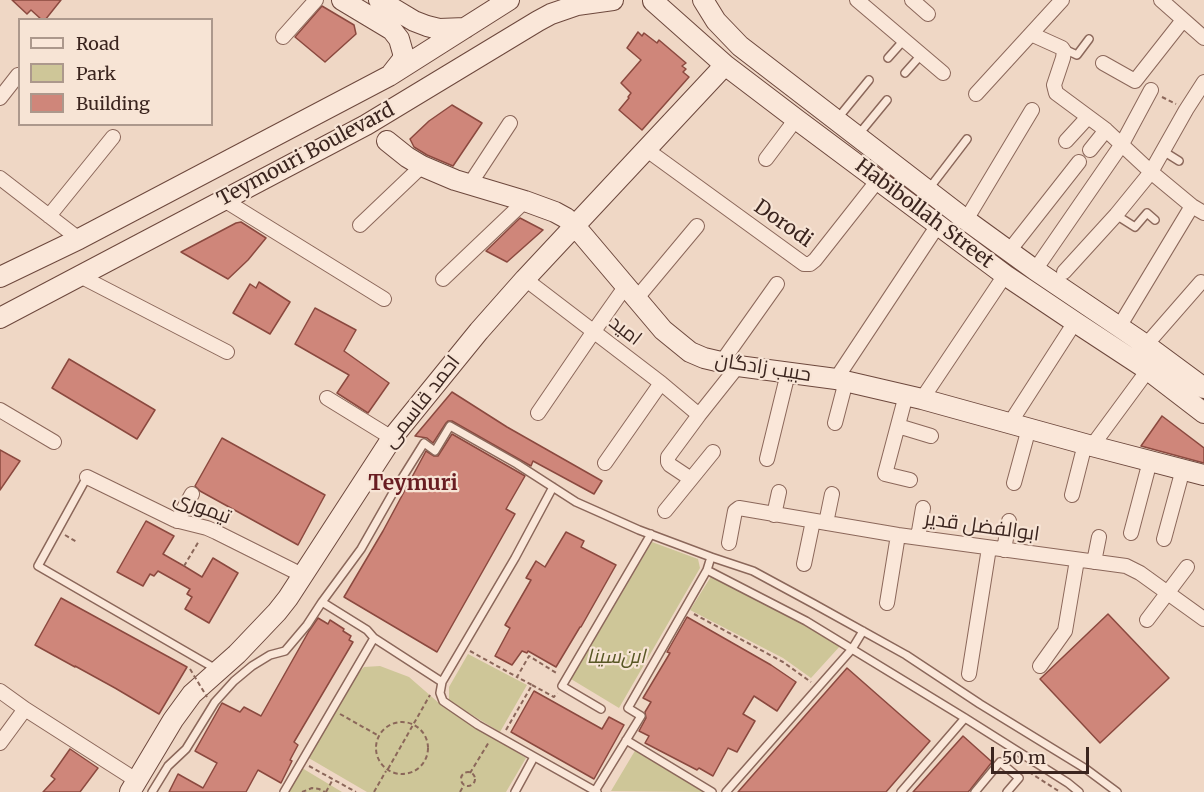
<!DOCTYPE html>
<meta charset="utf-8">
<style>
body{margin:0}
#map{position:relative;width:1204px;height:792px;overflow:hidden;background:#efd7c5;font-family:Merriweather,serif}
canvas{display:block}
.legend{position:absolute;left:18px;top:18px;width:195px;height:108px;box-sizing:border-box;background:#f7e4d5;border:2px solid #ac988c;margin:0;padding:8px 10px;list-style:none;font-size:18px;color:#3b251f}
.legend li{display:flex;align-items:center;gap:12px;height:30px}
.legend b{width:30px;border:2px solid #ac988c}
.scale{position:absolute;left:991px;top:747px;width:98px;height:27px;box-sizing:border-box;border:3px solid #3b251f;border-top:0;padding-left:8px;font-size:18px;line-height:21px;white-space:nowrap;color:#3b251f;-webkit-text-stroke:4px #f7e4d5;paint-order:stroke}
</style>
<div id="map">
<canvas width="1204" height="792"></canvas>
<ul class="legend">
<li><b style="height:8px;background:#fae7d9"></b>Road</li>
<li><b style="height:16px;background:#cec698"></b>Park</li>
<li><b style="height:16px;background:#cf867a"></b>Building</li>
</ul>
<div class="scale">50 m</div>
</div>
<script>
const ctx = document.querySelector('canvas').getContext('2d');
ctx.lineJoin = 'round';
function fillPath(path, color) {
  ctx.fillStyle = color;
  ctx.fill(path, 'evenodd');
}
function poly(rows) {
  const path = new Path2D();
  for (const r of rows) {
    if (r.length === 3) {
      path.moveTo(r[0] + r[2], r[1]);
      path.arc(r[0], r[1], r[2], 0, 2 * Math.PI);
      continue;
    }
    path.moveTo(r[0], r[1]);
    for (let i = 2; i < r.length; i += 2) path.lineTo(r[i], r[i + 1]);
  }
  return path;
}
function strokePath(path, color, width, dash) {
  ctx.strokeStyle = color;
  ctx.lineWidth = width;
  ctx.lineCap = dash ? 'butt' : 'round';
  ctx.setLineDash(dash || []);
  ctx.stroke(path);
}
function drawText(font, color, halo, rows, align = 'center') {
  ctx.font = font + ' Merriweather,Cairo,serif';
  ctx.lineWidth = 4.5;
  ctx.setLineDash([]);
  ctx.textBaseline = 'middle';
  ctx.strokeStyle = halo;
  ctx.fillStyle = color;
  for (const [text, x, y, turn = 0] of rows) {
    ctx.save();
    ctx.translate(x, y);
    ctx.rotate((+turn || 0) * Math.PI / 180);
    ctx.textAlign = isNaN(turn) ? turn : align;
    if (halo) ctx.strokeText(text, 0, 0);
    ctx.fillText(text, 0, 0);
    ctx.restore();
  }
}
fillPath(poly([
 [652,542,698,559,700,568,619,708,571,679],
 [712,575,783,612,841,645,811,678,783,658,690,610],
 [468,654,527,685,500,732,449,701,449,687],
 [380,666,409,677,440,704,526,758,506,792,367,792,307,757,355,676,364,667],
 [636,749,703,792,611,791],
 [302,768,342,792,289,792]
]), '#cec698');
const building = poly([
 [12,0,61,0,45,20,42,20,31,10,27,14,12,0],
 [322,6,354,25,356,34,325,62,295,37,322,6],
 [638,32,642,36,644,33,657,43,659,40,686,63,682,66,686,69,683,72,689,77,642,130,619,110,629,98,628,97,631,93,621,83,641,60,627,48,638,32],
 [452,105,482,123,453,166,427,155,414,147,410,139,429,121,452,105],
 [520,218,543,230,507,262,486,251,520,218],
 [241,222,266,238,248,260,228,279,181,252,236,223,241,222],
 [259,282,290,302,270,334,233,313,250,284,256,288,259,282],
 [315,308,356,330,344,351,389,383,368,413,337,393,349,375,295,344,315,308],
 [69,359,155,410,137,439,52,388,69,359],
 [452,392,507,427,602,481,594,494,533,461,531,466,452,421,448,421,446,423,433,443,427,438,415,436,452,392],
 [1162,416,1204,448,1204,463,1141,446,1162,416],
 [452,434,525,476,506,509,515,514,437,652,344,597,383,531,426,451,434,456,438,456,452,434],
 [222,438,325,495,298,545,200,491,195,486,222,438],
 [0,450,20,461,0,490,0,450],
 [146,521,174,536,163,554,184,566,202,577,213,558,238,573,209,623,185,609,192,597,187,594,190,589,158,571,154,576,150,574,143,586,117,572,146,521],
 [566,532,584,541,581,547,616,565,581,627,580,627,556,667,528,651,527,653,522,651,512,665,495,656,510,628,505,625,531,580,526,578,536,561,545,567,566,532],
 [61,598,187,667,159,714,115,688,75,666,75,667,35,645,61,598],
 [1108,614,1169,678,1100,743,1040,679,1108,614],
 [687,617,771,665,796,682,777,711,754,696,743,714,755,721,737,752,728,748,713,776,699,768,697,770,645,743,649,736,639,731,646,718,645,712,651,702,643,698,670,653,667,652,687,617],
 [318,618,328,624,330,620,344,629,343,631,351,636,349,640,353,642,294,742,298,745,290,760,292,761,281,783,258,770,246,792,169,792,178,774,203,788,217,763,195,751,222,703,240,712,244,707,261,716,309,631,318,618],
 [847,668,930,741,886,792,738,792,847,668],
 [534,691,602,729,609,717,624,725,594,779,511,732,534,691],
 [963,736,992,762,970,790,968,792,913,792,963,736],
 [70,749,98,768,80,792,43,792,55,779,51,776,70,749]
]);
fillPath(building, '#cf867a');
strokePath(building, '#8b493f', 1.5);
const lane = poly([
 [1064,49,1077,55,1089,39],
 [888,58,904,40],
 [905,73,921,55],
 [838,118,869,80],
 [859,134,887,100],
 [1163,151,1179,161],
 [928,190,967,139],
 [1116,215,1135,227,1147,213,1155,220],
 [87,477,38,566,216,669],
 [553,487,515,558,442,682,374,638,367,630,322,602,361,549,394,491,424,443,435,451,450,426,517,464,576,502,639,530,711,557,707,570,628,708,641,716,595,791],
 [711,557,753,571,814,604,906,655,980,704,1086,769,1117,792],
 [707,570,806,621,965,718,1068,783,1079,792],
 [442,682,440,693,443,701,478,725,597,792],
 [601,709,562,686,651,534],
 [626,740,712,792],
 [152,792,168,766,186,749,215,702,234,681,252,666,270,655,285,651,307,625,322,602],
 [284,792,374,638],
 [515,792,534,757],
 [726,792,852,649,863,631],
 [901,792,965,718],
 [975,792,1000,762,1019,778,1007,792]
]);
const street = poly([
 [857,0,943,73],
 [912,0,928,14],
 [1161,0,1204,38],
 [1031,34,1062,48,1064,51,1063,58,1054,85,1056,93,1106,130,1151,172,1192,206,1204,213],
 [283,37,316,0],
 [1103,63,1135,81,1183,20],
 [976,94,1062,0],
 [0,98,18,75],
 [1066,141,1088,117],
 [647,150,804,264,810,264,815,260,878,180],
 [1090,150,1106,130],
 [766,159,796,119],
 [0,178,79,239],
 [470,184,510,123],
 [224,200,384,299],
 [49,216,113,137],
 [966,220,1032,110],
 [360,225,422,166],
 [1009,251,1079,162],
 [1035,270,1122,144,1151,90],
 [1064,272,1116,215,1151,172,1186,110,1204,82],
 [80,276,227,352],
 [443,279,525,201],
 [525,279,661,383,699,415],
 [636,299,697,226],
 [1119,327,1192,206],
 [1146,345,1201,282],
 [721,363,777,284],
 [836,379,938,225],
 [906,395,885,474,910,480],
 [327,398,392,438],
 [922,399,1005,275],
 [0,410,54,442],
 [538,413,594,331,625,287],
 [835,423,846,381],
 [1010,423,1075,322],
 [898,426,931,436],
 [1092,446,1148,370],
 [767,459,788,373],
 [605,463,661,383],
 [87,477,175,520,207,528,216,532,302,575],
 [691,479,670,465,668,462,668,457,699,415,738,366],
 [1014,483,1029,428],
 [1072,495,1085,444],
 [665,511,713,452],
 [774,515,779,492],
 [177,521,192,494],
 [826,523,832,494],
 [1131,533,1150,461],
 [918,537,923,508],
 [1164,539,1183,469],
 [729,543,735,511,739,508,898,535,1126,566,1140,573,1204,619],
 [1004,550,1009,521],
 [1094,562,1099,537],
 [804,564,813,521],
 [887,603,898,535],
 [1147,620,1187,567],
 [1040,666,1065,631,1077,560],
 [969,674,989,548],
 [0,691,25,709,136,780],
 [0,743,25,709]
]);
const secondary = poly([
 [342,0,392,30,399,39,403,53,403,59,392,73],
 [379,0,414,21,427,26,439,29,465,28],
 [703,0,716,21,740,46,966,220,1035,270,1146,345,1204,388],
 [653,1,725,65,796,119,1005,275,1075,322,1148,370,1204,413],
 [387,141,407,157,422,166,455,180,525,201,555,212,566,218,575,226,663,330,690,352,704,358,738,366,836,379,922,399,1092,446,1204,475],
 [0,277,79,239,389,76,509,0],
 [0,318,366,125,538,21,551,14,577,5,613,0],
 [130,792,173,720,192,694,237,654,277,612,288,598,392,438,479,331,525,279,725,65]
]);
strokePath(lane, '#8b675a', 10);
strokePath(street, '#8b675a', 16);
strokePath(secondary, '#6d483d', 22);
strokePath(poly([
 [1162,97,1176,104],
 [65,535,77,542],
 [184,566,199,541],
 [694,614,783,662,811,682],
 [470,651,517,677,529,656,558,674],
 [532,685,554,697,557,693],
 [340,714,379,736],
 [402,748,26],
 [506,730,532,685,517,677],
 [309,766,356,792],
 [388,769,430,695],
 [1029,772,1060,792],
 [468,779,7],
 [470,773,489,742],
 [302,792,312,788,319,789,325,792],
 [326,792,333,779],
 [374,792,386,771],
 [460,792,464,785]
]), '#8b675a', 2, [4.5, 3]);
strokePath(lane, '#fae7d9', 7);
strokePath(street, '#fae7d9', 14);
strokePath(secondary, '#fae7d9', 20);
strokePath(poly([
 [190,669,207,697]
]), '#8b675a', 2, [4.5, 3]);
drawText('20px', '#3b251f', '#f7e4d5', [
 ["Teymouri Boulevard",306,155,-28],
 ["Habibollah Street",924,214,37],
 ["Dorodi",783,224,35],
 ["امید",625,331,38],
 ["حبیب زادگان",763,368,9],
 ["احمد قاسمی",422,402,-52],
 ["تیموری",202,508,21],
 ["ابوالفضل قدیر",982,527,8]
]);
drawText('italic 20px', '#585725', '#f7e4d5', [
 ["ابن‌سینا",616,657]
]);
drawText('bold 21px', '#691d22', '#f7e4d5', [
 ["Teymuri",413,484]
]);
</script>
